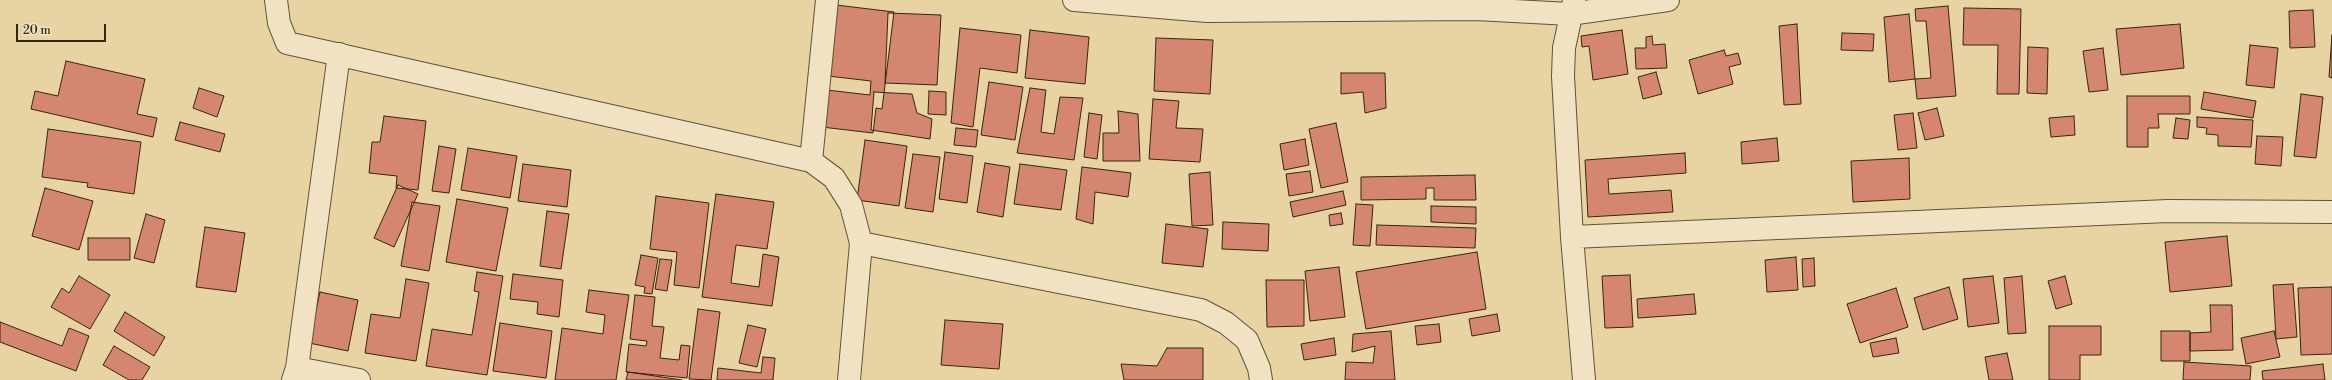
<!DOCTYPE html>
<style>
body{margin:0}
#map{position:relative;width:2332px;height:380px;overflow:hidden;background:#e8d3a3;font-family:"Libre Bodoni",serif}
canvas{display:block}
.scale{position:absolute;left:16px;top:24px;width:90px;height:18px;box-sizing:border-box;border:2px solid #352614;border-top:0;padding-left:5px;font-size:12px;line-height:14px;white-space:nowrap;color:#352614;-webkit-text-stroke:3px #f0e2c3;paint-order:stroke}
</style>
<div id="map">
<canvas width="2332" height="380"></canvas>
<div class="scale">20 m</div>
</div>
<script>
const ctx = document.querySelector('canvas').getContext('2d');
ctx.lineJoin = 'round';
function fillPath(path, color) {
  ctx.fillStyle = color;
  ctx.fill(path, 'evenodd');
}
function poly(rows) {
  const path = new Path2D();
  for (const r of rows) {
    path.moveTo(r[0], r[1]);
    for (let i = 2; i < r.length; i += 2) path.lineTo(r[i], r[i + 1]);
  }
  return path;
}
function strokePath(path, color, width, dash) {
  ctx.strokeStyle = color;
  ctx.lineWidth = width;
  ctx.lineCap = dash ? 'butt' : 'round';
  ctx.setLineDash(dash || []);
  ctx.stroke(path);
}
const building = poly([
 [836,5,894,12,882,109,876,108,873,133,813,126,818,89,870,95,871,81,828,76,836,5],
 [1948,6,1956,96,1917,99,1915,79,1931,78,1926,21,1916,21,1915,9,1948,6],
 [1964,8,2021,9,2019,94,1997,94,1998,45,1963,45,1964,8],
 [2313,10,2315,47,2290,48,2289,11,2313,10],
 [888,13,941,15,937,85,885,83,888,13],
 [1909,14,1915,79,1889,82,1884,17,1909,14],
 [1797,24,1801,104,1784,105,1779,26,1797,24],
 [2180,24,2184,68,2121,75,2116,29,2180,24],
 [960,28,1021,35,1017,73,980,68,973,127,951,123,960,28],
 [1030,30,1089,37,1085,84,1025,78,1030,30],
 [1622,30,1628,74,1593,80,1589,46,1582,47,1581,36,1622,30],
 [1842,33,1874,34,1873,51,1841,50,1842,33],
 [2332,35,2332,78,2329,77,2332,35],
 [1652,36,1653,45,1665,44,1667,68,1636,69,1635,48,1646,48,1646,37,1652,36],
 [1156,38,1213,40,1210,94,1154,91,1156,38],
 [2250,45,2278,48,2274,88,2246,85,2250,45],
 [2028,47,2048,48,2047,94,2027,93,2028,47],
 [2103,48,2108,90,2089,92,2083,51,2103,48],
 [1724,50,1726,56,1738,53,1741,64,1729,67,1733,84,1698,94,1689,60,1724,50],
 [66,61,145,79,137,114,157,118,153,137,31,109,35,91,58,96,66,61],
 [1656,72,1662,94,1643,99,1638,77,1656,72],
 [1341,73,1385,73,1386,108,1365,113,1363,92,1341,94,1341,73],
 [989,82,1023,87,1015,140,981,135,989,82],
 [199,88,224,96,217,117,193,108,199,88],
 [1030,88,1046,90,1041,132,1054,134,1060,97,1083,98,1074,160,1017,153,1030,88],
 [929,91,946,92,946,115,928,114,929,91],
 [874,92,912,94,917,113,932,119,930,139,871,130,874,92],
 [2204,92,2256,101,2253,118,2201,109,2204,92],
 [2301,94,2323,97,2316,158,2294,156,2301,94],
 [2127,96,2190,96,2190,114,2158,114,2159,128,2148,128,2148,147,2127,147,2127,96],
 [1153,99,1179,101,1176,128,1203,129,1200,162,1149,159,1153,99],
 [1937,108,1944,136,1925,140,1918,113,1937,108],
 [1118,111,1138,114,1140,161,1103,161,1103,133,1119,133,1118,111],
 [1089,113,1102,115,1097,159,1084,157,1089,113],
 [1913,113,1917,148,1898,150,1894,115,1913,113],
 [384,116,426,121,418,190,396,188,397,176,369,173,372,142,380,142,384,116],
 [2074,116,2075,135,2051,137,2049,118,2074,116],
 [2197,117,2253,120,2251,147,2218,146,2218,135,2206,134,2207,128,2197,127,2197,117],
 [2176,118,2190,120,2188,139,2173,138,2176,118],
 [180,122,225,134,220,152,175,140,180,122],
 [1336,123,1348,182,1321,188,1309,129,1336,123],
 [956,128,978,130,976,147,954,145,956,128],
 [48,129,141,142,134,194,87,187,88,183,42,177,48,129],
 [2257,136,2283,137,2281,166,2255,164,2257,136],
 [1777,138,1779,161,1742,164,1741,142,1777,138],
 [1305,139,1309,165,1284,170,1280,144,1305,139],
 [865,140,907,146,899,206,857,200,865,140],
 [439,146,456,149,449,193,432,191,439,146],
 [468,148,517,156,510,198,461,190,468,148],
 [945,152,973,156,967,203,939,199,945,152],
 [1685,153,1686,173,1608,179,1609,194,1671,190,1673,212,1588,217,1585,160,1685,153],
 [913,154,940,157,933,212,905,208,913,154],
 [1909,158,1910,199,1853,202,1851,161,1909,158],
 [985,163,1010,167,1003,217,977,212,985,163],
 [523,164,571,170,567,207,518,201,523,164],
 [1020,164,1067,170,1061,210,1014,204,1020,164],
 [1082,167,1131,173,1128,197,1095,192,1093,224,1076,219,1082,167],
 [1310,171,1313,192,1289,196,1286,174,1310,171],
 [1210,172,1213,225,1192,226,1189,174,1210,172],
 [1475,175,1476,200,1434,200,1434,188,1426,188,1426,199,1361,200,1361,177,1475,175],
 [398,185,418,194,394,247,374,238,398,185],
 [45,188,93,201,79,250,32,236,45,188],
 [1343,191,1346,205,1293,217,1290,202,1343,191],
 [716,194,774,202,767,249,736,245,731,283,759,287,763,254,779,257,772,306,702,297,716,194],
 [656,196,709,203,699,288,674,285,677,252,650,249,656,196],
 [457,199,508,208,496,271,446,262,457,199],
 [412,202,440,206,429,271,401,266,412,202],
 [1356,204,1373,205,1370,246,1353,245,1356,204],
 [1431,206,1476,207,1476,224,1431,222,1431,206],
 [547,211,569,214,561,269,540,266,547,211],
 [1341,213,1343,224,1330,226,1329,215,1341,213],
 [146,214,165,220,154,263,134,258,146,214],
 [1223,222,1269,224,1268,251,1222,249,1223,222],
 [1166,224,1208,229,1203,267,1162,263,1166,224],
 [1377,225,1476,228,1475,248,1376,245,1377,225],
 [205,227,245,233,236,292,196,287,205,227],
 [2227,236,2232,286,2170,292,2165,242,2227,236],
 [88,238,130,238,130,260,88,260,88,238],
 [1477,252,1486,309,1366,329,1356,272,1477,252],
 [641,255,658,258,652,294,644,293,645,287,635,285,641,255],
 [1796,257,1798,290,1767,292,1765,260,1796,257],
 [1814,258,1815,286,1803,287,1802,259,1814,258],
 [660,259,672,260,667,291,655,289,660,259],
 [1339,267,1345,317,1310,321,1305,271,1339,267],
 [477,272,503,276,487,375,426,366,432,329,472,335,479,292,474,291,477,272],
 [513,274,563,280,559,317,537,314,538,302,510,299,513,274],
 [1630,275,1633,327,1605,328,1602,276,1630,275],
 [79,276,110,295,90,329,51,307,62,288,69,293,79,276],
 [1993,276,1999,323,1968,327,1963,279,1993,276],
 [2022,276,2026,333,2008,334,2004,278,2022,276],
 [2065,276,2072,304,2056,309,2048,281,2065,276],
 [406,279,429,283,416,361,365,353,371,314,400,318,406,279],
 [1266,280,1304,280,1304,326,1267,327,1266,280],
 [2293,284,2297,337,2276,339,2273,285,2293,284],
 [1949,287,1958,319,1923,330,1914,298,1949,287],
 [2332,287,2332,354,2301,355,2298,288,2332,287],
 [1896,288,1908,327,1860,343,1847,304,1896,288],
 [589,290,629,295,616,380,555,380,562,328,603,334,605,315,586,312,589,290],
 [320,292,358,300,348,351,309,343,320,292],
 [1694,294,1696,314,1638,318,1637,299,1694,294],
 [635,295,655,297,652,326,664,327,660,358,679,360,681,345,690,346,687,378,626,372,629,344,646,346,647,341,630,339,635,295],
 [2210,305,2232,305,2233,350,2190,351,2190,333,2211,332,2210,305],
 [698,309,720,312,711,380,689,379,698,309],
 [125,312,165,337,154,356,114,331,125,312],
 [1497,314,1500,331,1472,336,1469,319,1497,314],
 [945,320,1003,324,999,369,941,365,945,320],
 [0,322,62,346,69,328,89,336,76,371,0,342,0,322],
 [500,323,552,331,546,378,493,371,500,323],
 [1439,324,1441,342,1417,345,1415,326,1439,324],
 [748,325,766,329,757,367,739,363,748,325],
 [2049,326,2101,326,2101,355,2080,355,2080,380,2049,380,2049,326],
 [1391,331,1395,380,1345,380,1346,362,1373,363,1375,346,1352,352,1353,334,1391,331],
 [2161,331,2190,331,2190,361,2161,361,2161,331],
 [2274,331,2280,357,2246,364,2241,338,2274,331],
 [1334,338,1336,355,1304,360,1301,344,1334,338],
 [1896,338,1899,353,1873,357,1870,343,1896,338],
 [114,346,150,367,142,380,129,380,103,365,114,346],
 [1167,348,1203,348,1203,380,1124,380,1121,364,1157,366,1167,348],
 [2007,353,2013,380,1989,380,1985,357,2007,353],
 [763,357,775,358,773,380,717,380,718,368,761,373,763,357],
 [2184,362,2251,366,2250,380,2183,380,2184,362],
 [2323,364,2325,380,2263,380,2262,371,2323,364],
 [628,372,682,380,626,380,628,372]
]);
fillPath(building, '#d48671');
strokePath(building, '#352614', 1);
const street = poly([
 [276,0,279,23,287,43,811,161,834,178,851,205,861,243,849,380],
 [1074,0,1207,11,1476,9,1570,14,1668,0],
 [1574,1,1564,48,1563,76,1572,237,1584,380],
 [811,161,827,0],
 [1572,237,2168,211,2332,212],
 [861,243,1201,310,1226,323,1247,340,1259,368,1261,380],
 [297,368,359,380],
 [293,380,297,368,339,54]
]);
strokePath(street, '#625138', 24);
strokePath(street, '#f0e2c3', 22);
</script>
